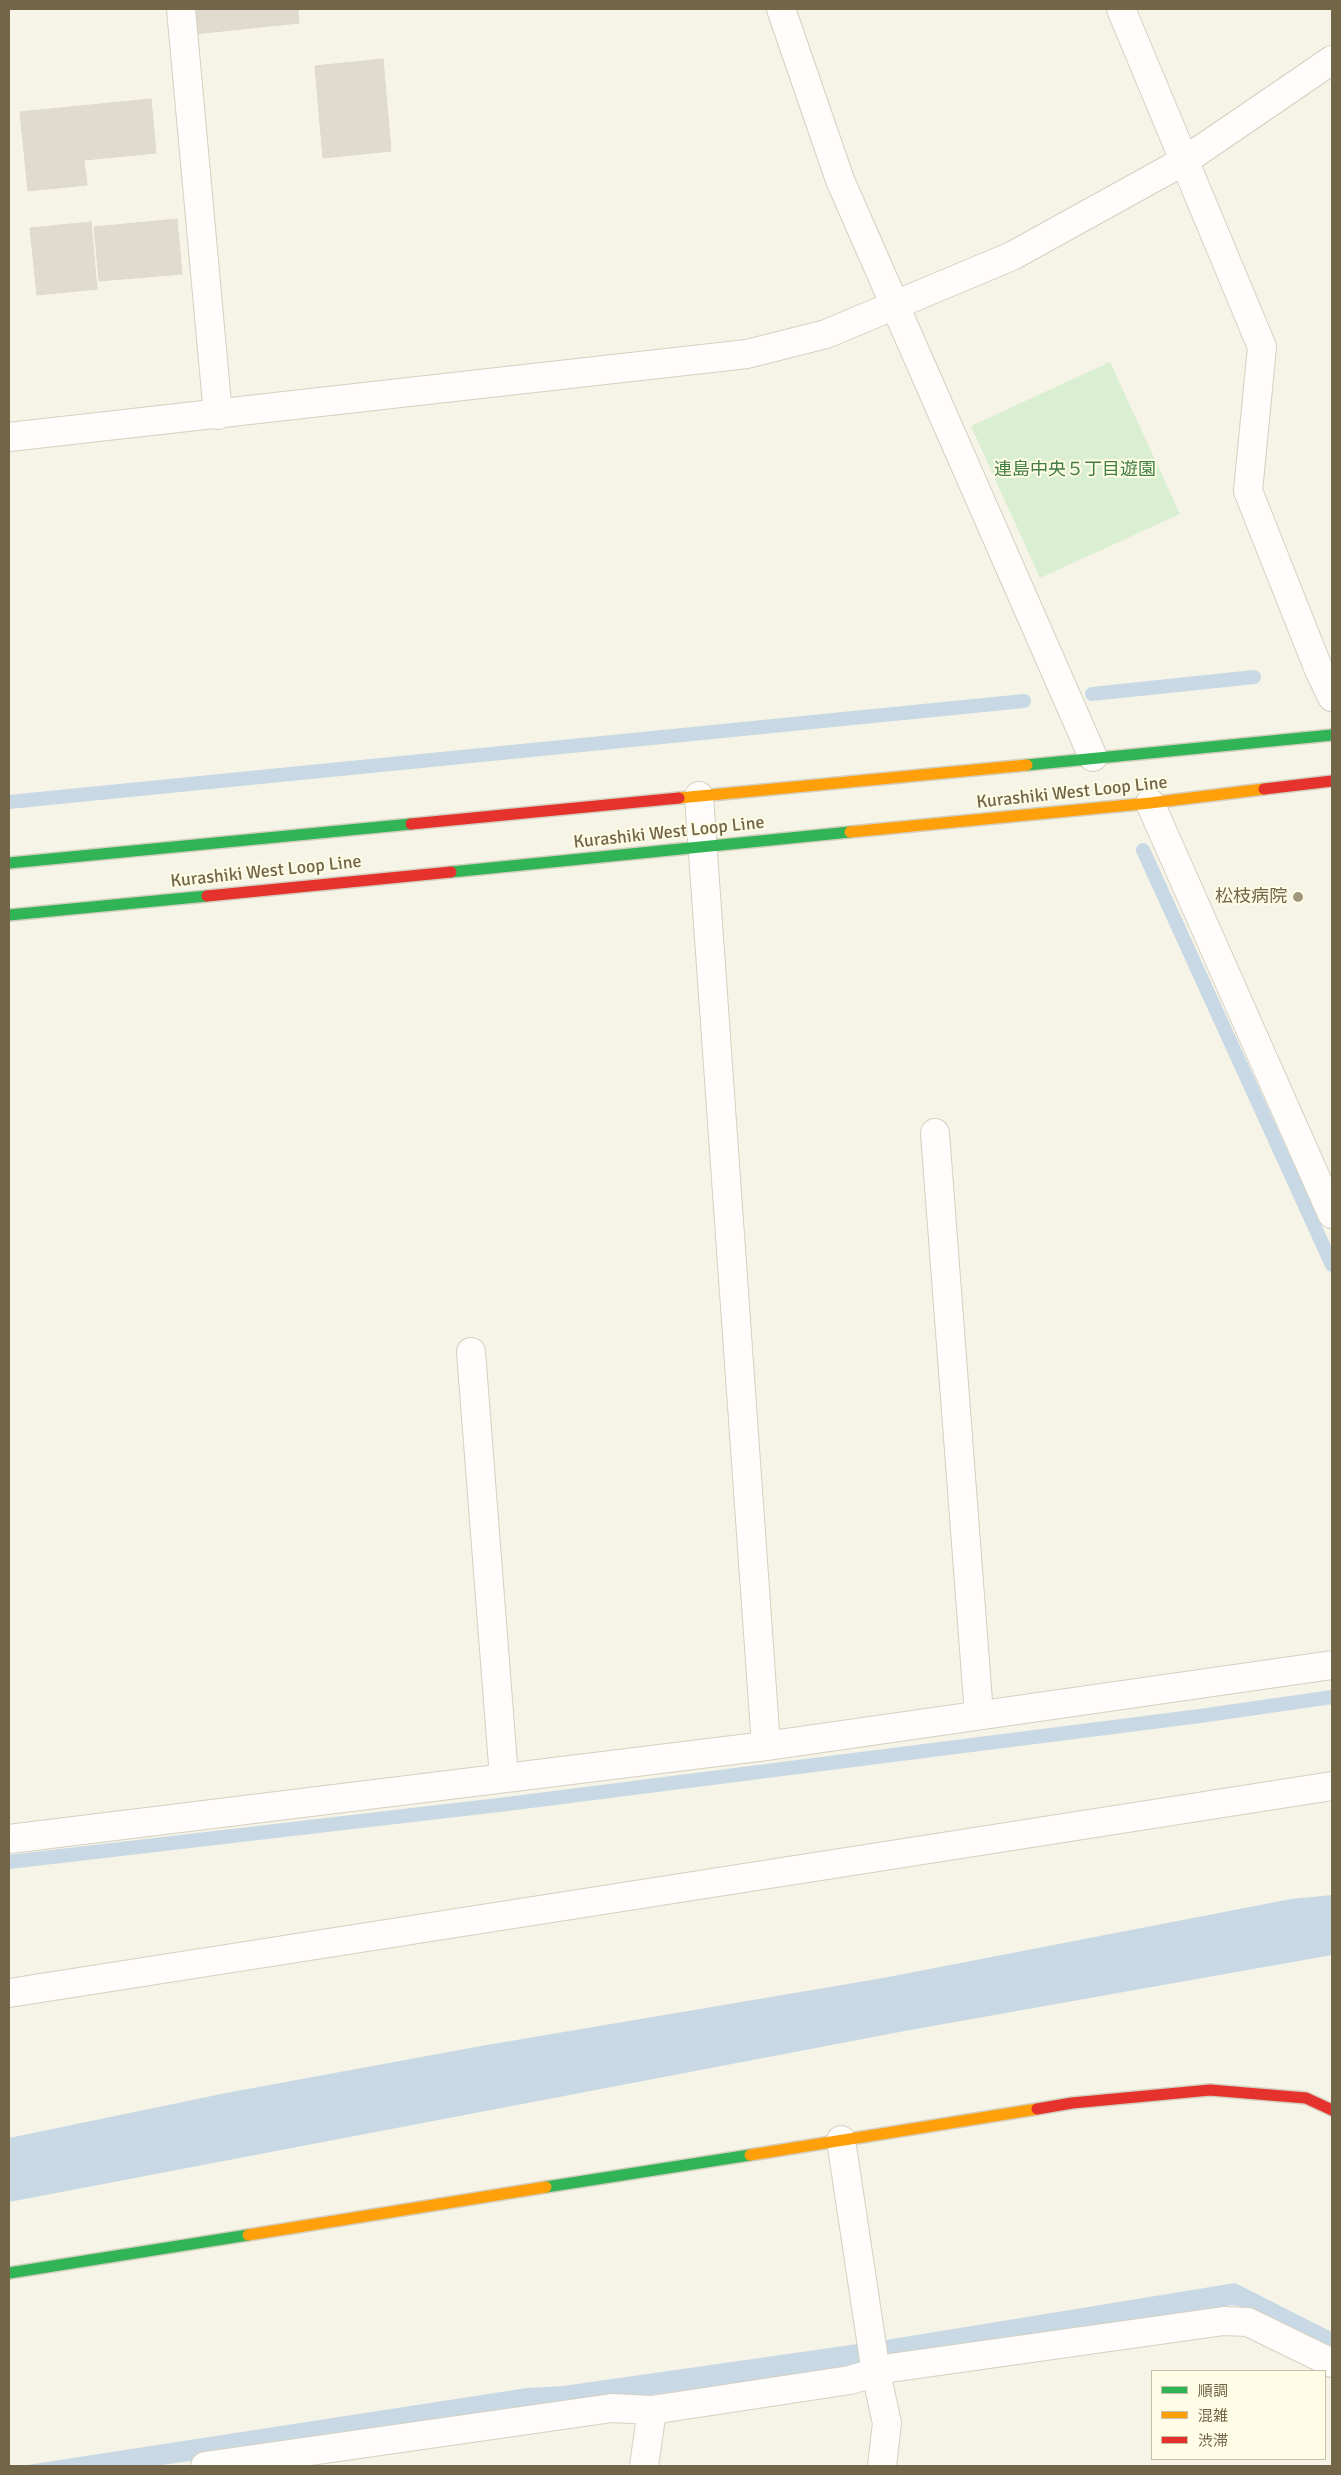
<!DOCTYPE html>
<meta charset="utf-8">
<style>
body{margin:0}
#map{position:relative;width:1341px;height:2475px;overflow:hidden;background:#f6f4e6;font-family:Signika,"Noto Sans JP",sans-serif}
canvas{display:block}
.frame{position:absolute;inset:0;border:10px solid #736548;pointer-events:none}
.legend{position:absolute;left:1151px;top:2370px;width:175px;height:90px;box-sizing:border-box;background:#fffde6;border:1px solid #c7c0a7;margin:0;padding:6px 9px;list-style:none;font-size:15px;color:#736548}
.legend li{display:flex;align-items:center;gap:10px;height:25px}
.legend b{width:25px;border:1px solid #c7c0a7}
</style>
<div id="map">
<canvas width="1341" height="2475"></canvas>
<div class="frame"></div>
<ul class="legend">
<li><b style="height:6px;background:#30b455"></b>順調</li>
<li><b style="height:6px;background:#ff9f0a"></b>混雑</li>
<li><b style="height:6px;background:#e5322d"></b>渋滞</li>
</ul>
</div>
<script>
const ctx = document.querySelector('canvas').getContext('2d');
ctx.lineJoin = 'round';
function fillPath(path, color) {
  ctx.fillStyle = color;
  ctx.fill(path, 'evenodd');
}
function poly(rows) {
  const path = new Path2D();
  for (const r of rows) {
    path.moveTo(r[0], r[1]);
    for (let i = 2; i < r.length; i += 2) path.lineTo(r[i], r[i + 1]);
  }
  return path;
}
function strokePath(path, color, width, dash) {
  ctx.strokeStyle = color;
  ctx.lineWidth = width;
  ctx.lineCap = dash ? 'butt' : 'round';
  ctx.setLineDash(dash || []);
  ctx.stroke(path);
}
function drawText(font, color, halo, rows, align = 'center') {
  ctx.font = font + ' Signika,"Noto Sans JP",sans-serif';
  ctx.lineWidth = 4;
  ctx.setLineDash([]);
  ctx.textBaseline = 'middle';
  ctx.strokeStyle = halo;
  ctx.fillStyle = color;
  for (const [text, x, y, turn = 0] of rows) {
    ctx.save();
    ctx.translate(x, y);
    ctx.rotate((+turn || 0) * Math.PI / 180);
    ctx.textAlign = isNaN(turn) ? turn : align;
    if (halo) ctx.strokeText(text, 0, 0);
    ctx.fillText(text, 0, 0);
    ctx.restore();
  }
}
fillPath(poly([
 [1110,362,1180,514,1040,578,971,426]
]), '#daeed1');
fillPath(poly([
 [1332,1895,1332,1955,910,2030,9,2202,9,2138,226,2093,481,2046,883,1978,1291,1899],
 [1235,2283,1332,2332,1332,2354,1269,2319,1246,2308,1232,2305,889,2361,155,2466,21,2466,527,2388,563,2386,886,2340]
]), '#c8d9e5');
strokePath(poly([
 [1092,694,1254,677],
 [9,802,1024,701],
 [1143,850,1332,1265],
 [9,1862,507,1804,1200,1716,1332,1697]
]), '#c8d9e5', 14);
const building = poly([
 [191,9,298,9,299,23,194,34,191,9],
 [383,59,391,151,323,158,315,66,383,59],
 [151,99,156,153,84,160,87,185,28,191,20,112,151,99],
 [177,219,182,274,99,281,94,227,177,219],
 [91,222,97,289,37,295,30,228,91,222]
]);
fillPath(building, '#e0dbcc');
strokePath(building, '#dedac9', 1);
const street = poly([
 [181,9,218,415],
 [781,9,840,180,1093,757],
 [1121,9,1262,347,1248,491,1319,670,1332,697],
 [9,437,747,354,826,334,1012,256,1184,161,1332,60],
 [699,796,766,1746],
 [1150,803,1332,1214],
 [935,1133,979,1715],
 [471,1352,504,1778],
 [9,1839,766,1746,1332,1665],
 [9,1993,1332,1786],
 [841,2140,876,2373,887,2423,882,2466],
 [205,2466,612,2408,652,2410,850,2380,890,2368,1224,2321,1248,2322,1332,2363],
 [644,2466,652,2410]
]);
const fast = poly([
 [1027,765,1332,735],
 [9,863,411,824],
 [451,872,850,832],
 [9,915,207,896],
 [546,2187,750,2155],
 [9,2273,248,2235]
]);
const slow = poly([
 [679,798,1027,765],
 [850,832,1150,803,1264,789],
 [750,2155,1037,2109],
 [248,2235,546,2187]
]);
const jam = poly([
 [1264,789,1332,781],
 [411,824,679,798],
 [207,896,451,872],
 [1037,2109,1072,2103,1210,2090,1306,2098,1332,2110]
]);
strokePath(street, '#d5d0c1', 30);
strokePath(fast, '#d4d0c0', 14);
strokePath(slow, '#d4d0c0', 14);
strokePath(jam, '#d4d0c0', 14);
strokePath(street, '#fefdfb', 28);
strokePath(fast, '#30b455', 11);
strokePath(slow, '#ff9f0a', 11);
strokePath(jam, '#e5322d', 11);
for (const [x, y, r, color] of [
 [1298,897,6,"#a1977f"]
]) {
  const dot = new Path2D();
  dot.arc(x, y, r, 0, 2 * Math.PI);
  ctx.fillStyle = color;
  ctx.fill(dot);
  strokePath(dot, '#fffde6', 2);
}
drawText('18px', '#427e44', '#fffde6', [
 ["連島中央５丁目遊園",1075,470]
]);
drawText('18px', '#736548', '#fffde6', [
 ["Kurashiki West Loop Line",1072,793,-6],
 ["Kurashiki West Loop Line",669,833,-6],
 ["Kurashiki West Loop Line",266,872,-6]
]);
drawText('18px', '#736548', '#fffde6', [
 ["松枝病院",1287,897]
], 'right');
</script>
